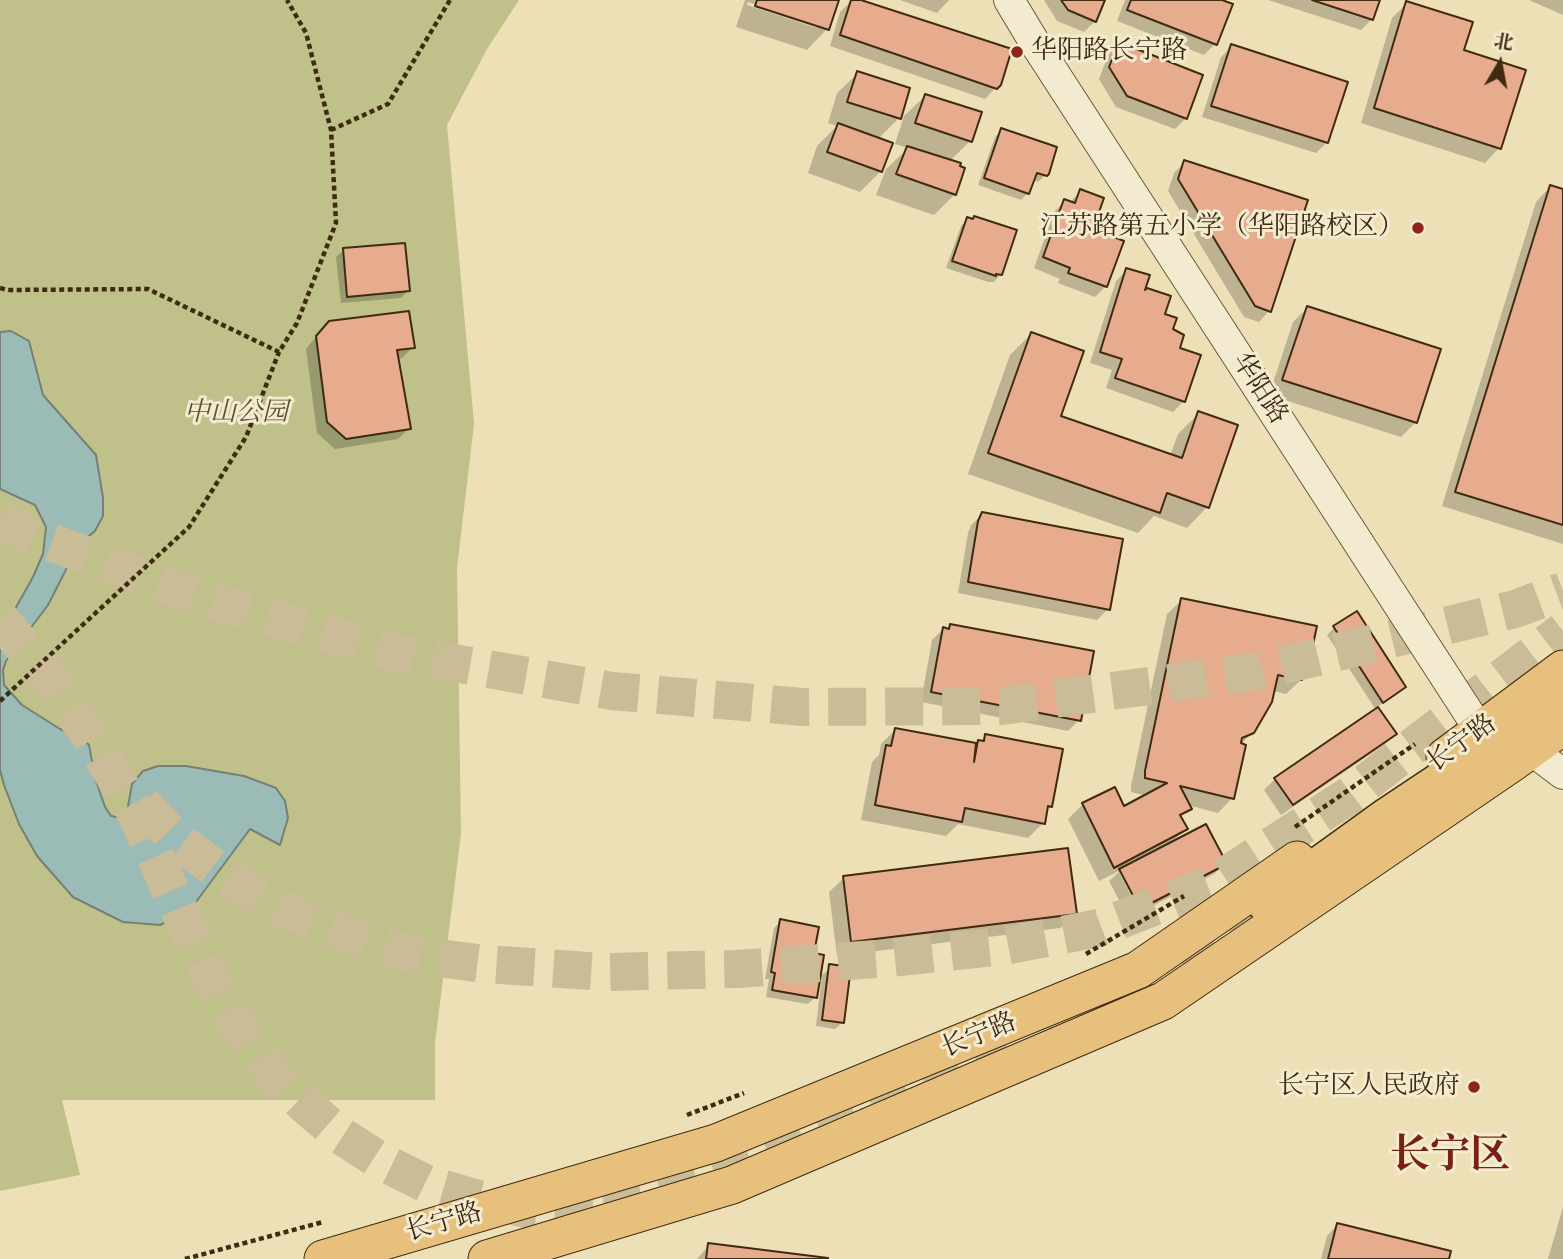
<!DOCTYPE html>
<meta charset="utf-8">
<style>
body{margin:0}
#map{position:relative;width:1563px;height:1259px;overflow:hidden;background:#ede0b7;font-family:"IM FELL French Canon","Noto Serif SC",serif}
canvas{display:block}
.north{position:absolute;left:1465px;top:28px;width:70px;height:70px;-webkit-text-stroke:5px #f3ebd0;paint-order:stroke;rotate:10deg;font-size:19px;font-weight:700;line-height:28px;text-align:center;color:#3f2a12}
.north::after{content:'';display:block;margin:auto;width:24px;height:32px;background:#3f2a12;clip-path:polygon(50% 0,100% 100%,50% 72%,0 100%)}
</style>
<div id="map">
<canvas width="1563" height="1259"></canvas>
<div class="north">北</div>
</div>
<script>
const ctx = document.querySelector('canvas').getContext('2d');
ctx.lineJoin = 'round';
function fillPath(path, color) {
  ctx.fillStyle = color;
  ctx.fill(path, 'evenodd');
}
function poly(rows) {
  const path = new Path2D();
  for (const r of rows) {
    path.moveTo(r[0], r[1]);
    for (let i = 2; i < r.length; i += 2) path.lineTo(r[i], r[i + 1]);
  }
  return path;
}
function strokePath(path, color, width, dash) {
  ctx.strokeStyle = color;
  ctx.lineWidth = width;
  ctx.lineCap = dash ? 'butt' : 'round';
  ctx.setLineDash(dash || []);
  ctx.stroke(path);
}
function drawText(font, color, halo, rows, align = 'center') {
  ctx.font = font + ' "IM FELL French Canon","Noto Serif SC",serif';
  ctx.lineWidth = 6;
  ctx.setLineDash([]);
  ctx.textBaseline = 'middle';
  ctx.strokeStyle = halo;
  ctx.fillStyle = color;
  for (const [text, x, y, turn = 0] of rows) {
    ctx.save();
    ctx.translate(x, y);
    ctx.rotate((+turn || 0) * Math.PI / 180);
    ctx.textAlign = isNaN(turn) ? turn : align;
    if (halo) ctx.strokeText(text, 0, 0);
    ctx.fillText(text, 0, 0);
    ctx.restore();
  }
}
fillPath(poly([
 [0,0,519,0,487,49,447,125,474,424,457,568,461,834,435,1043,435,1100,62,1100,80,1175,0,1191]
]), '#bfc08a');
const water = poly([
 [11,331,29,341,43,395,96,455,103,498,103,516,95,531,79,544,48,605,6,661,3,670,4,685,22,705,60,729,80,736,89,745,95,778,105,807,111,816,122,818,127,812,132,784,143,771,158,766,186,766,244,776,276,788,285,801,288,818,280,845,250,829,190,910,160,925,123,922,73,897,37,856,19,824,4,785,0,770,0,625,10,618,33,577,43,554,46,527,35,505,0,489,0,332,11,331]
]);
fillPath(water, '#9bbbb7');
strokePath(water, '#768175', 2);
fillPath(poly([
 [745,0,837,0,827,29,807,50,736,27],
 [748,2,817,25,817,28,747,5],
 [900,0,949,0,937,13],
 [1044,0,1103,0,1095,21,1084,32,1057,21],
 [1125,0,1218,0,1215,44,1204,55,1117,21],
 [1268,0,1378,0,1372,19,1361,30],
 [1529,0,1563,0,1563,15],
 [851,1,999,84,985,99,830,46,840,12],
 [1407,3,1461,51,1499,148,1485,163,1361,123,1392,18],
 [1119,44,1186,118,1175,129,1116,107,1099,79,1108,55],
 [1232,46,1327,142,1316,153,1202,117,1221,57],
 [858,73,899,118,878,139,881,171,860,192,808,173,817,146,837,126,828,123,837,93],
 [925,96,970,141,950,161,955,194,934,215,876,195,886,169,908,148,895,144,904,116],
 [1002,130,1048,173,1038,182,1033,180,1028,193,1021,200,978,185,995,137],
 [1185,162,1269,311,1259,322,1244,317,1168,191,1174,173],
 [1550,187,1562,191,1563,188,1563,544,1442,506,1536,202],
 [1080,192,1106,286,1095,297,1058,283,1060,279,1034,268,1054,212,1065,201,1070,202],
 [968,219,972,221,1001,274,994,282,988,282,946,268,961,226],
 [344,250,408,291,401,298,341,303,336,257],
 [1127,270,1144,289,1169,297,1162,315,1171,330,1178,349,1184,401,1173,412,1106,388,1112,370,1090,363,1116,281],
 [1307,308,1416,422,1401,437,1269,395,1293,322],
 [318,334,413,347,402,358,397,359,409,428,398,439,335,449,317,433,306,349],
 [1031,334,1058,417,1170,456,1178,434,1199,413,1207,507,1187,528,1154,516,1138,533,968,474,1010,355],
 [983,514,1108,609,1097,620,958,593,968,533,971,525],
 [1182,600,1305,676,1286,694,1273,691,1253,732,1240,745,1232,798,1218,813,1188,805,1189,808,1180,818,1185,829,1171,844,1225,863,1214,874,1143,911,1123,872,1119,871,1099,881,1068,819,1083,804,1123,808,1147,796,1131,792,1131,786,1167,614],
 [950,626,1079,720,1068,731,921,702,932,640,943,629,947,630],
 [1334,628,1404,687,1376,708,1394,734,1384,745,1281,815,1264,790,1275,779,1376,710,1327,635],
 [895,730,976,745,986,736,1051,806,1045,811,1043,823,1028,838,958,824,946,836,861,820,872,762,879,755,881,744],
 [1119,872,1140,913,1129,919,1109,881],
 [844,878,1075,914,1060,928,837,956,829,892],
 [781,921,812,955,815,997,808,1004,766,997,769,979,765,979,774,928],
 [830,968,843,1022,835,1029,816,1026,822,975],
 [1563,1207,1563,1259,1548,1259],
 [1337,1225,1447,1259,1321,1259,1327,1236],
 [709,1245,823,1259,697,1259]
]), '#0003');
const building = poly([
 [757,0,839,0,829,30,755,6,757,0],
 [851,0,861,0,1012,49,1001,85,997,89,840,35,851,0],
 [1061,0,1105,0,1096,22,1068,10,1061,0],
 [1131,0,1222,0,1233,4,1217,45,1127,10,1131,0],
 [1312,0,1380,0,1373,20,1312,0],
 [1406,1,1473,22,1464,50,1526,70,1501,149,1374,108,1406,1],
 [1119,42,1203,75,1187,119,1127,96,1109,67,1119,42],
 [1231,44,1348,82,1328,143,1211,106,1231,44],
 [857,71,910,88,901,119,847,102,857,71],
 [925,94,982,112,972,142,915,123,925,94],
 [838,123,893,143,882,172,827,152,838,123],
 [1001,128,1057,147,1049,174,1047,176,1037,173,1029,194,984,178,1001,128],
 [907,146,961,163,960,166,965,168,956,195,896,174,907,146],
 [1184,160,1308,200,1271,312,1255,306,1178,179,1184,160],
 [1550,185,1563,189,1563,525,1455,492,1550,185],
 [1080,189,1104,198,1093,229,1124,241,1107,287,1068,273,1070,268,1043,257,1064,199,1075,203,1080,189],
 [974,216,1017,230,1002,275,996,274,996,276,952,261,967,217,973,219,974,216],
 [405,243,410,291,347,297,343,248,405,243],
 [1126,268,1150,275,1145,290,1147,288,1171,296,1165,314,1177,318,1173,329,1184,335,1180,348,1201,355,1185,402,1115,378,1122,359,1100,352,1126,268],
 [1307,306,1441,349,1417,423,1282,380,1307,306],
 [409,311,415,348,397,350,411,429,346,439,327,422,316,336,329,321,409,311],
 [1031,332,1084,351,1061,416,1182,458,1198,411,1238,425,1209,508,1167,493,1160,513,988,453,1031,332],
 [982,512,1123,539,1110,610,968,582,978,521,982,512],
 [1181,598,1317,626,1306,677,1303,676,1302,680,1278,675,1272,702,1254,733,1242,738,1241,743,1246,745,1234,799,1180,786,1192,809,1180,815,1188,829,1114,868,1082,803,1115,787,1124,806,1167,783,1145,778,1145,771,1181,598],
 [1357,611,1406,687,1383,703,1333,626,1357,611],
 [950,624,1094,651,1081,721,931,692,943,627,949,629,950,624],
 [1378,707,1397,734,1293,805,1274,778,1378,707],
 [895,728,976,743,974,762,978,740,984,741,985,734,1063,749,1052,807,1048,806,1045,824,965,808,962,822,875,805,886,745,891,746,895,728],
 [1206,824,1227,864,1140,909,1119,869,1206,824],
 [1068,848,1077,914,851,942,843,876,1068,848],
 [780,919,819,927,814,953,824,955,817,998,772,990,775,973,771,972,780,919],
 [829,964,851,967,844,1023,822,1020,829,964],
 [1337,1223,1451,1251,1449,1259,1328,1259,1337,1223],
 [708,1243,828,1258,828,1259,706,1259,708,1243]
]);
fillPath(building, '#e7ab8e');
strokePath(building, '#3f2a12', 2);
strokePath(poly([
 [0,519,21,531,195,596,392,652,612,691,803,707,1002,706,1259,671,1515,609,1563,591],
 [0,619,45,673,92,738,136,813,203,963,239,1029,273,1074,304,1104,340,1135,382,1162,427,1184,471,1197,526,1209,595,1211,634,1206],
 [142,804,177,840,221,873,278,907,356,938,415,955,485,964,605,972,737,969,890,958,1004,946,1099,928,1213,884,1350,795,1563,631],
 [1179,957,1231,929,1267,904],
 [602,1193,647,1187,706,1173,760,1153,1005,1042]
]), '#cabc96', 38, [38, 19]);
const minor = poly([
 [1009,0,1036,45,1481,732,1531,750,1563,774]
]);
const major = poly([
 [1445,757,1563,669],
 [323,1259,716,1143,1138,970,1297,860],
 [487,1259,732,1185,1163,1001,1512,763,1563,726]
]);
const highway = poly([
 [1267,904,1389,816,1503,740,1563,691]
]);
strokePath(minor, '#6a583b', 32);
strokePath(major, '#3f2a12', 39);
strokePath(highway, '#3f2a12', 41);
strokePath(poly([
 [331,130,388,104,450,0],
 [0,288,7,290,148,289,279,352,297,323,336,223,331,130,306,33,287,0],
 [0,701,189,527,246,437,279,352],
 [1295,827,1415,744],
 [1086,954,1184,896],
 [687,1115,744,1093],
 [185,1259,323,1222]
]), '#3f2a12', 4.5, [5, 3.5]);
strokePath(minor, '#f3ebd0', 30);
strokePath(major, '#e6c07c', 37);
strokePath(highway, '#e6c07c', 38);
for (const [x, y, r, color] of [
 [1017,52,7,"#8f2418"],
 [1418,228,7,"#8f2418"],
 [1474,1087,7,"#8f2418"]
]) {
  const dot = new Path2D();
  dot.arc(x, y, r, 0, 2 * Math.PI);
  ctx.fillStyle = color;
  ctx.fill(dot);
  strokePath(dot, '#f3ebd0', 2.5);
}
drawText('26px', '#3f2a12', '#f3ebd0', [
 ["华阳路长宁路",1031,52,"left"],
 ["江苏路第五小学（华阳路校区）",1404,228],
 ["长宁区人民政府",1460,1087]
], 'right');
drawText('26px', '#3f2a12', '#f3ebd0', [
 ["华阳路",1259,389,57],
 ["长宁路",1462,744,-36],
 ["长宁路",979,1036,-22],
 ["长宁路",444,1223,-16]
]);
drawText('italic 26px', '#5f5030', '#f3ebd0', [
 ["中山公园",236,414]
]);
drawText('bold 40px', '#7a1f14', '#f3ebd0', [
 ["长宁区",1450,1157]
]);
</script>
